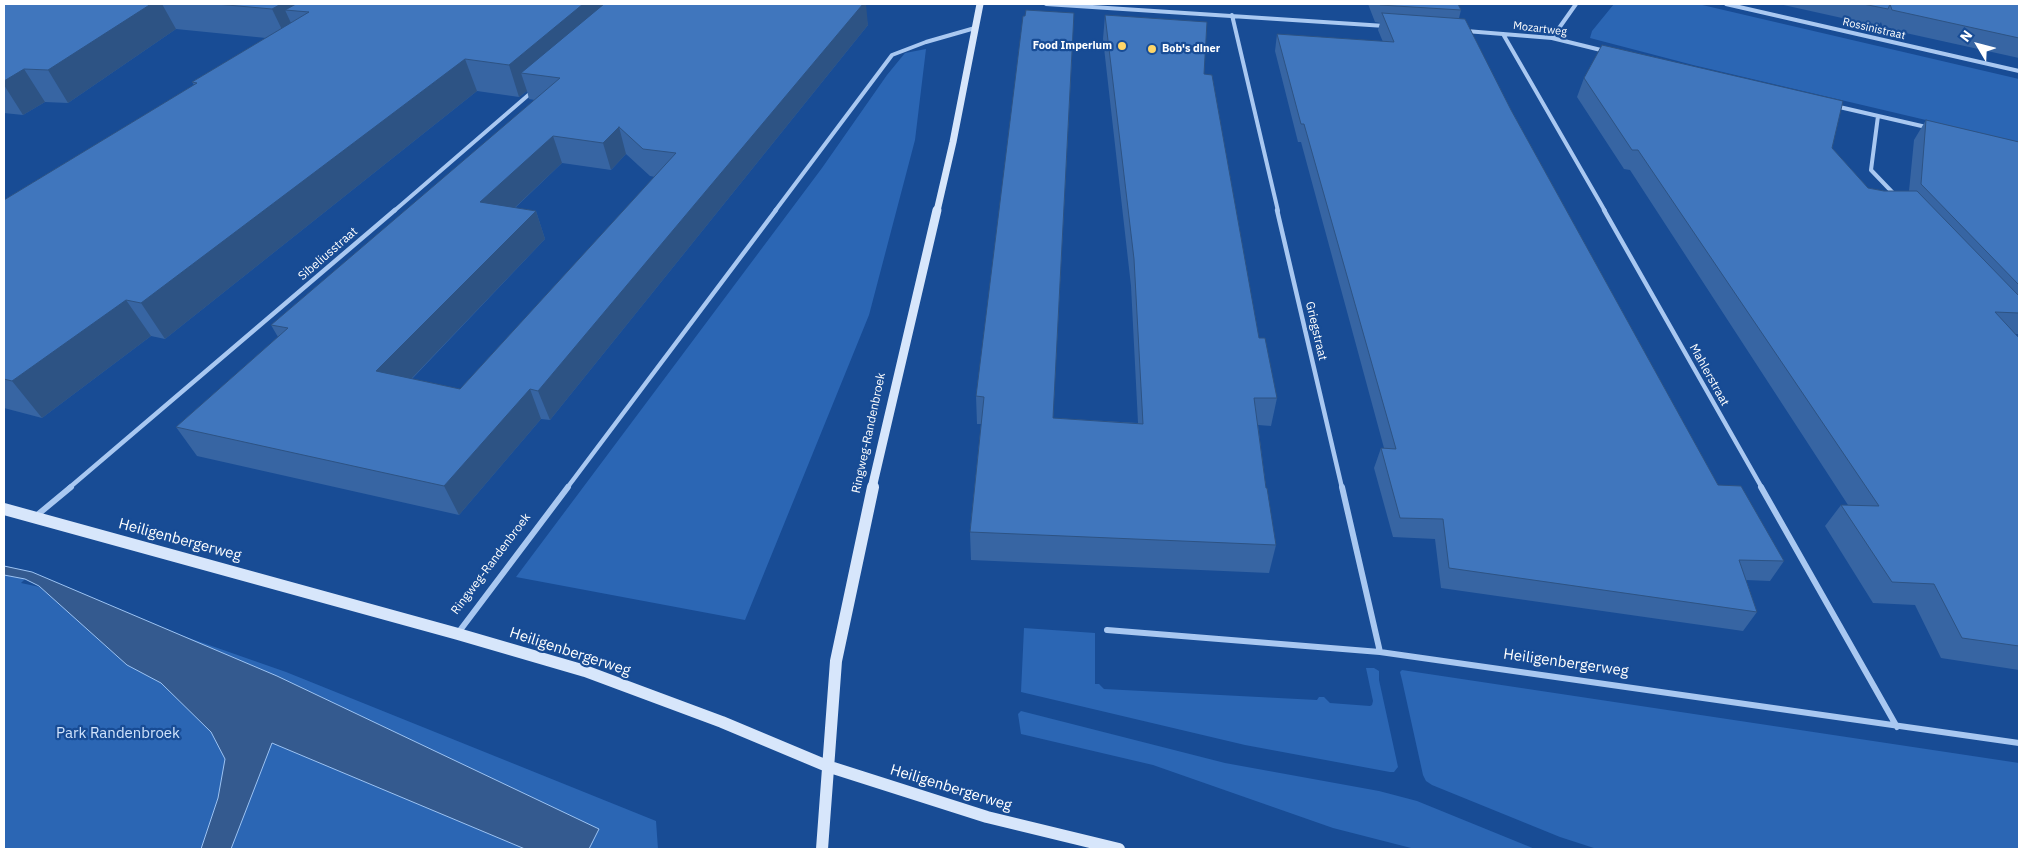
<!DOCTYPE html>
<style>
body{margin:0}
#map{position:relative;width:2023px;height:853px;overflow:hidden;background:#184c95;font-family:"IBM Plex Sans",sans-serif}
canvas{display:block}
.frame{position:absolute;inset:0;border:5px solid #fff;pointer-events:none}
.north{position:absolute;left:1953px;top:20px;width:50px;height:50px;-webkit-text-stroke:4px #184c95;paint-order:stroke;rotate:307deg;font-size:14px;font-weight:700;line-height:20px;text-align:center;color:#fff}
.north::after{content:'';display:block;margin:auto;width:18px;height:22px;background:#fff;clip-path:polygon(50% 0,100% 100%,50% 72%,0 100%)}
</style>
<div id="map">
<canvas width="2023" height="853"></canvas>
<div class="frame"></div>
<div class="north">N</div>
</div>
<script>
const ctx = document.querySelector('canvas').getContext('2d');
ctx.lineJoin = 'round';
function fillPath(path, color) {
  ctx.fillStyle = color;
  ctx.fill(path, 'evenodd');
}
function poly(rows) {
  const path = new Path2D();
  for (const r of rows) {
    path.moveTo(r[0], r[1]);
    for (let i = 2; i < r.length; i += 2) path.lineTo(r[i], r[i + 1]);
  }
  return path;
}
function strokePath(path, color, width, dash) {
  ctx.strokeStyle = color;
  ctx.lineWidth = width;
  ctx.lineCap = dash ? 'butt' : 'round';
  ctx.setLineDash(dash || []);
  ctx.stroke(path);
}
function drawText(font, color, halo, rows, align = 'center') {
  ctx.font = font + ' "IBM Plex Sans",sans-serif';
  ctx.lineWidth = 4.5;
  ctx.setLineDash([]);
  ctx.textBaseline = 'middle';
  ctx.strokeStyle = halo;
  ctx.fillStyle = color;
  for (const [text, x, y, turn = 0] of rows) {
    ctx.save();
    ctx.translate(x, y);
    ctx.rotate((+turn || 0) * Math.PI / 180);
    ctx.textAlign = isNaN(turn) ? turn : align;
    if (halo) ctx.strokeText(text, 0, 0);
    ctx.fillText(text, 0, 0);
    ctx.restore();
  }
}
fillPath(poly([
 [1614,4,1698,4,2019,79,2019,142,1693,65,1590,38,1592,31],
 [926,49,915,140,869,315,745,620,516,577,822,168,887,75,905,53],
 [4,575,25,579,21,583,49,589,286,672,656,821,658,849,4,849],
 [1024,628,1095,633,1095,684,1099,684,1104,689,1317,700,1319,697,1324,697,1330,703,1370,706,1372,705,1373,701,1366,668,1374,668,1379,671,1379,680,1398,767,1394,772,1390,772,1245,745,1021,692],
 [1402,670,2019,763,2019,849,1597,849,1560,837,1432,785,1426,781,1423,775,1402,680,1400,672],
 [1021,711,1225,763,1379,791,1417,801,1535,849,1415,849,1333,828,1153,765,1021,734,1018,714]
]), '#2b66b4');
const water = poly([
 [4,566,32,572,277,676,599,829,589,849,525,849,272,743,231,849,201,849,218,798,225,759,211,732,161,683,127,665,39,586,25,579,4,575,4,566]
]);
fillPath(water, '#345a8f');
strokePath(water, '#9cc3f3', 1);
strokePath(poly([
 [1046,4,1385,26],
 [1726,4,2019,71],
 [1232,15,1278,211],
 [1466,31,1552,38,1605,51],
 [1503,34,1605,211],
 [1552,38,1576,4],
 [1835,106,1926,127],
 [1878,116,1871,170,1895,195],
 [394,211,533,91],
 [775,211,892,55,926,42,975,28]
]), '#a9c8f1', 4);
strokePath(poly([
 [1277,210,1342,488],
 [1604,210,1762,488],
 [69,488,395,210],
 [567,488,776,210]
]), '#a9c8f1', 4.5);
strokePath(poly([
 [1342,487,1380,652],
 [1761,487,1897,727],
 [36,516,71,487],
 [1107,630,1380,652,2019,743],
 [458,633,568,487]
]), '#a9c8f1', 6);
strokePath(poly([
 [937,211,953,142,980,4]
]), '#d7e6fb', 7);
strokePath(poly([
 [872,488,937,210]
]), '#d7e6fb', 9);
strokePath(poly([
 [4,509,458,634,585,671,722,722,827,766,987,817,1119,849],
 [822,849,836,661,873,487]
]), '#d7e6fb', 12);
fillPath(poly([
 [4,4,863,4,868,25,550,420,541,419,459,515,197,456,176,427,278,337,271,325,535,100,529,99,527,91,519,97,477,91,165,339,151,336,42,418,4,408,4,200,194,85,192,82,266,38,176,29,68,103,45,102,23,115,4,113],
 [626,154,650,176,655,177,460,389,412,379,545,239,536,211,515,208,562,163,611,170],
 [1368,4,1458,4,1461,10,1459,18,1511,110,1718,485,1784,561,1770,581,1746,580,1757,612,1743,631,1441,588,1435,539,1393,537,1374,468,1381,448,1384,448,1301,142,1298,142,1275,51,1277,34,1383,42,1378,30,1380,23,1375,22],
 [1779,4,2019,4,2019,58,1883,28,1881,22,1878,26],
 [1105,15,1204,74,1259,338,1277,398,1271,426,1258,425,1266,488,1276,545,1269,573,971,560,970,532,981,424,977,424,976,396,1073,37,1053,418,1138,423,1131,286,1103,39],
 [1584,78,1832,148,1868,188,1884,191,1909,191,1914,140,1926,120,2019,142,2019,334,2015,334,2019,338,2019,670,1941,658,1915,605,1873,603,1825,526,1841,505,1848,505,1630,170,1624,169,1577,97]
]), '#3765a3');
fillPath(poly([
 [151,4,162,4,176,29,68,103,48,70],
 [281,4,346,4,309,12,285,10,296,34,287,40,272,9],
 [583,4,622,4,521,73,527,91,519,97,509,65],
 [863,4,866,4,868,25,550,420,538,391],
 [465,59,477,91,165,339,141,303],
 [24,69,45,102,23,115,4,85,4,81],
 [619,127,626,154,611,170,603,143],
 [553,136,562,163,491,230,480,202],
 [536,211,545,239,391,400,376,371],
 [126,300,151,336,42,418,12,381],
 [530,389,541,419,459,515,444,486]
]), '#2d5384');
const building = poly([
 [4,4,151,4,48,70,24,69,4,81,4,4],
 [216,4,281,4,272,9,216,4],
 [296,4,583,4,509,65,465,59,141,303,126,300,12,381,4,379,4,200,197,83,192,82,309,12,285,10,296,4],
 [604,4,863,4,538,391,530,389,444,486,176,427,288,328,271,325,560,78,521,73,604,4],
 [619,127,643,149,676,153,460,389,376,371,536,211,480,202,553,136,603,143,619,127],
 [1379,4,1458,4,1461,10,1380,5,1379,4],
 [1863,4,2019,4,2019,38,1892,10,1890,4,1888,9,1863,4],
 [1026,10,1074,13,1053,418,1143,424,1134,259,1105,15,1207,22,1204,74,1212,75,1259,338,1265,338,1277,398,1254,398,1266,488,1267,488,1276,545,970,532,984,397,976,396,1023,16,1025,16,1026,10],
 [1382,13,1465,19,1511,110,1718,485,1741,486,1784,561,1739,560,1757,612,1449,568,1443,519,1400,518,1381,448,1396,449,1304,124,1301,124,1277,34,1394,42,1382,13],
 [1602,45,1843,101,1832,148,1868,188,1884,191,1917,191,2019,296,2019,313,1995,312,2019,338,2019,646,1962,638,1934,584,1892,582,1841,505,1879,506,1638,150,1632,150,1584,78,1602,45],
 [1926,120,2019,142,2019,285,1921,184,1926,120]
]);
fillPath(building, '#4076bd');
strokePath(building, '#2d5384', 1);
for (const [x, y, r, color] of [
 [1122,46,5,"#ffd669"],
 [1152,49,5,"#ffd669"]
]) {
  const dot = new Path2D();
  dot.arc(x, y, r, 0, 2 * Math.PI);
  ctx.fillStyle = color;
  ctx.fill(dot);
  strokePath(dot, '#184c95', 2);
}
drawText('11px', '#fff', '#184c95', [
 ["Mozartweg",1540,29,7],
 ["Rossinistraat",1874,29,13]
]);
drawText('bold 11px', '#fff', '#184c95', [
 ["Food Imperium",1112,46],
 ["Bob's diner",1162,49,"left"]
], 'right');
drawText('12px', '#fff', '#184c95', [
 ["Sibeliusstraat",328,254,-41],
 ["Griegstraat",1316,331,77],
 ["Mahlerstraat",1709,375,61],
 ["Ringweg-Randenbroek",869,433,-78],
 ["Ringweg-Randenbroek",491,564,-53]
]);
drawText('15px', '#fff', '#184c95', [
 ["Heiligenbergerweg",180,540,15],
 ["Heiligenbergerweg",570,652,18],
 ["Heiligenbergerweg",1566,663,8],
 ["Heiligenbergerweg",951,788,17]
]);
drawText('15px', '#d0e3fc', '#184c95', [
 ["Park Randenbroek",118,734]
]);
</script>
